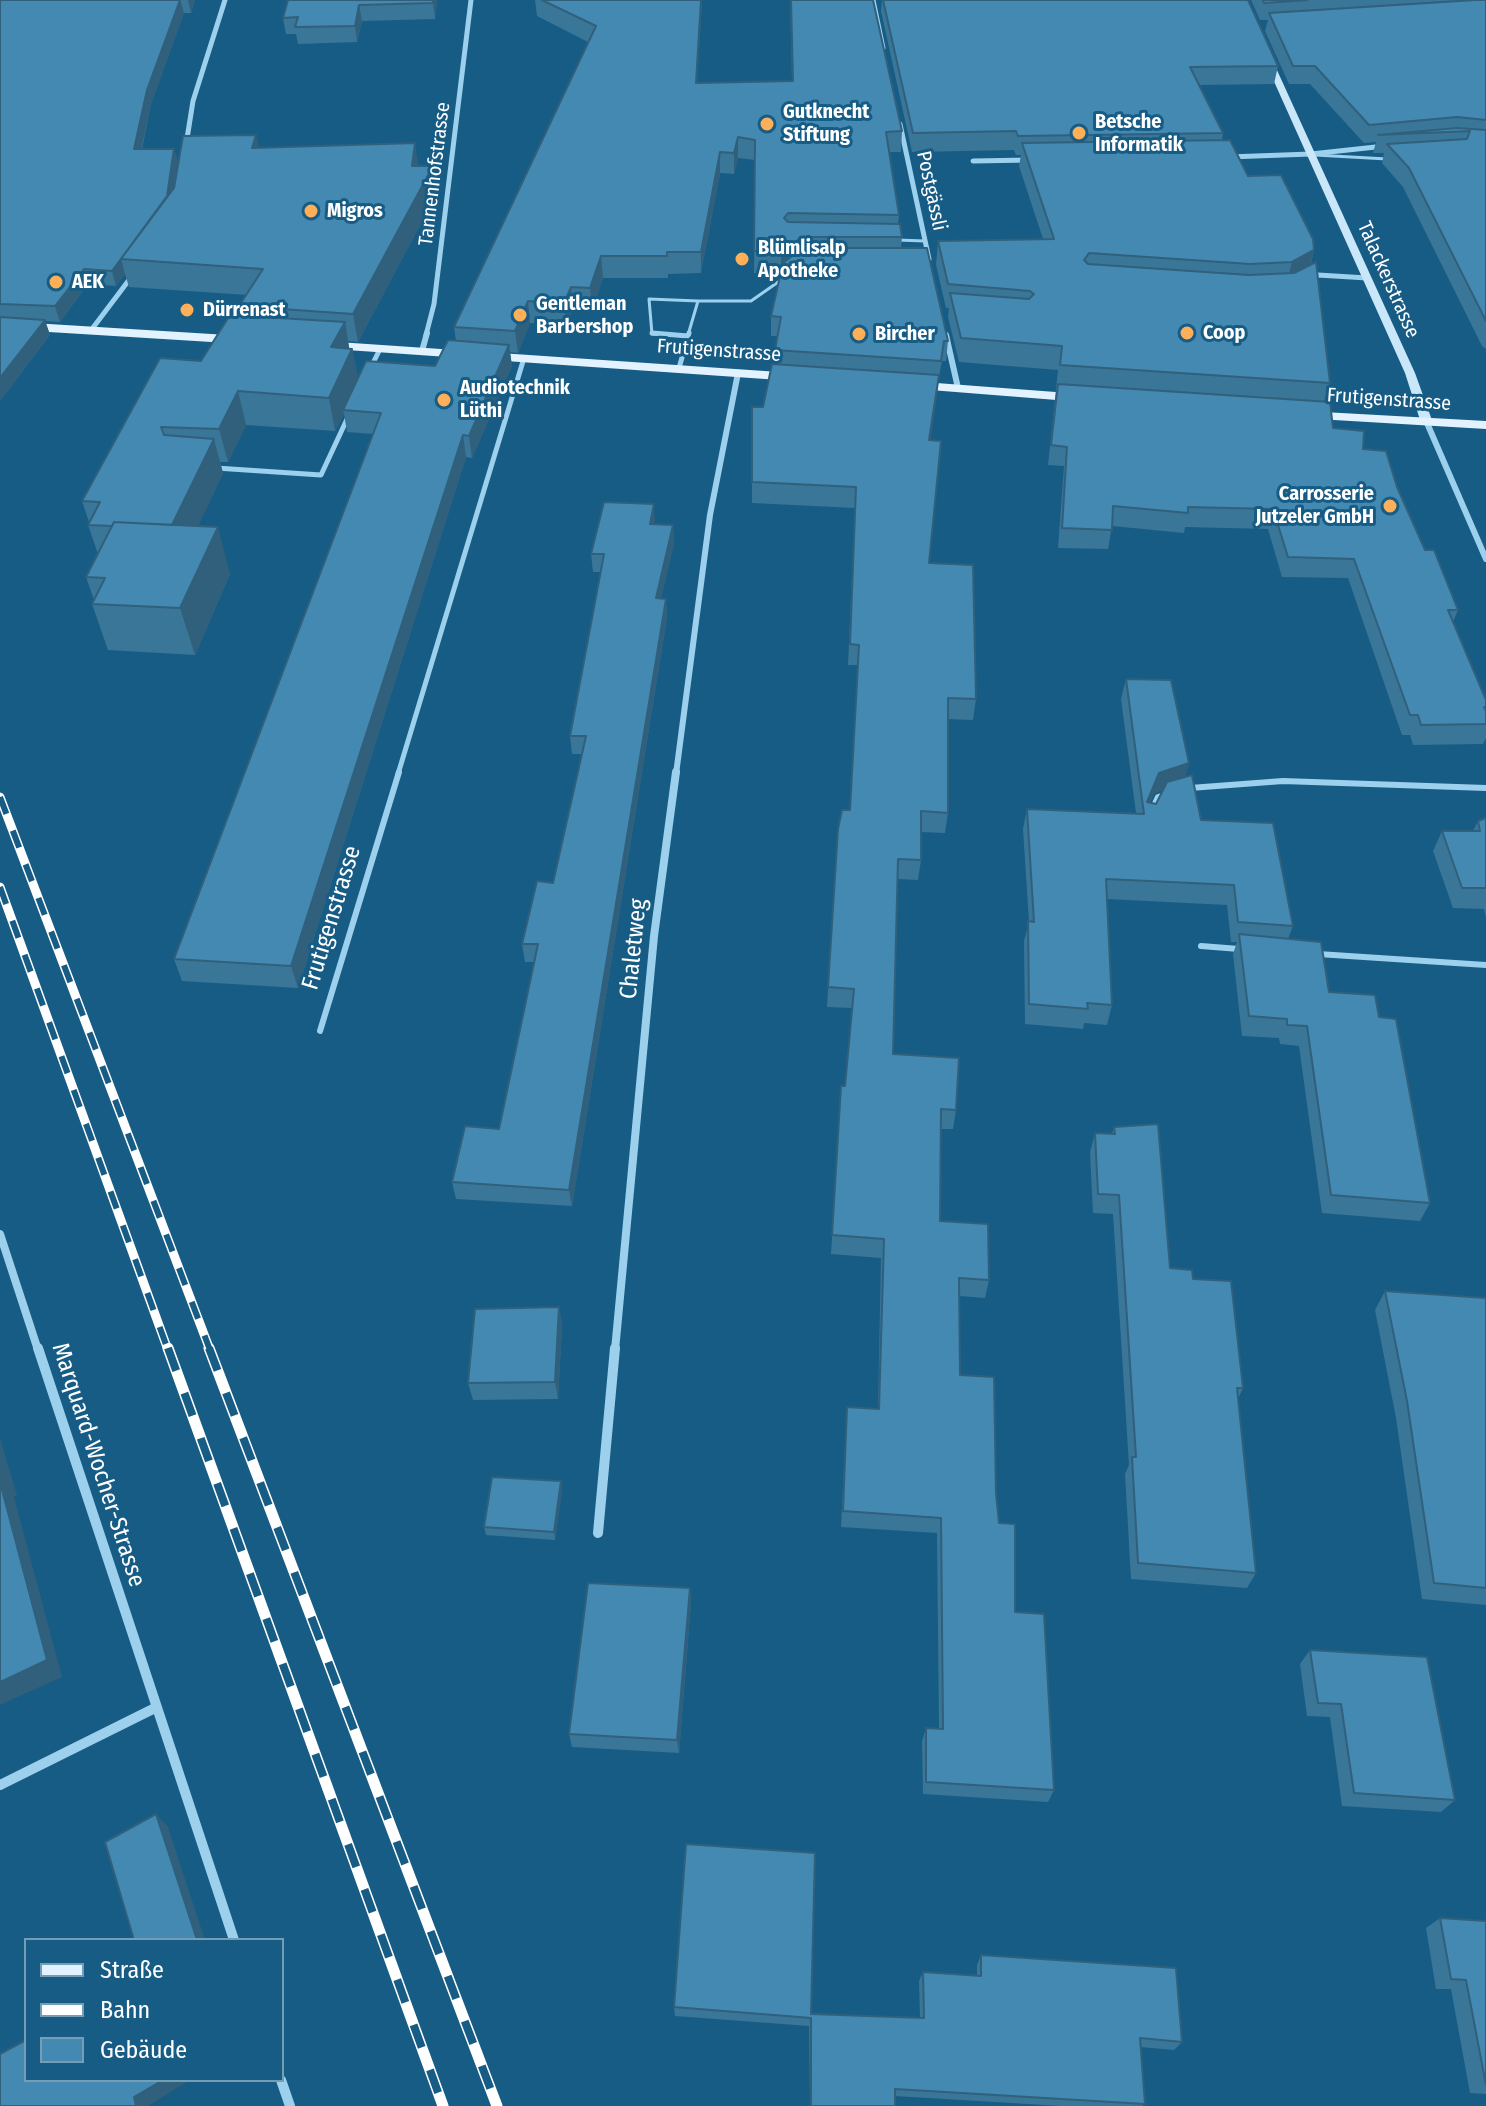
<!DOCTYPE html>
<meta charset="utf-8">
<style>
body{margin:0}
#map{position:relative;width:1486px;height:2106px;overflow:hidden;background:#175c85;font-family:"Fira Sans Condensed",sans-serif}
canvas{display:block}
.legend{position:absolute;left:24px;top:1938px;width:260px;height:144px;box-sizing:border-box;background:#175c85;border:2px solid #749db6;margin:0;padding:10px 14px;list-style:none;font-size:24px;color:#fff}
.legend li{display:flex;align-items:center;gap:16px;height:40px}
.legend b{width:40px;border:2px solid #749db6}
</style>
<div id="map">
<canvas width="1486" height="2106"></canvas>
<ul class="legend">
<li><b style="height:10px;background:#e2f3ff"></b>Straße</li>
<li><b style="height:10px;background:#fff"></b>Bahn</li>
<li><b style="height:22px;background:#4489b1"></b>Gebäude</li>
</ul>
</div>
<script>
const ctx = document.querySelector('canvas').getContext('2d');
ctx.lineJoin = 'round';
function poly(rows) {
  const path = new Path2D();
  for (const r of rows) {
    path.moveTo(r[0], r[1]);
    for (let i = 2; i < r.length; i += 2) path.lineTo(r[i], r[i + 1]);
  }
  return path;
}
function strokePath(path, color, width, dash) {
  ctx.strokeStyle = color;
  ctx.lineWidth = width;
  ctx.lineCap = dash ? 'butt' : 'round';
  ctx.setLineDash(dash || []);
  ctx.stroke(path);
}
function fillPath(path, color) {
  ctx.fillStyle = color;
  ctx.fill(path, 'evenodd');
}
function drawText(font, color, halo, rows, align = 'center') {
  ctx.font = font + ' "Fira Sans Condensed",sans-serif';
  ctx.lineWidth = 6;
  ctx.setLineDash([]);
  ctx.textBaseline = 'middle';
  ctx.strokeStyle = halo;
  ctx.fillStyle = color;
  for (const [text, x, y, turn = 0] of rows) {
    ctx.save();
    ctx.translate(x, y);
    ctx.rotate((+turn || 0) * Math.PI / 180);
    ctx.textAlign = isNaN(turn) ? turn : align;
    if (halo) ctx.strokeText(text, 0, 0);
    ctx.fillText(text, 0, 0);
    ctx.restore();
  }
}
strokePath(poly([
 [1315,155,1387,159],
 [897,240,925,241],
 [671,335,652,334,649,299,698,301],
 [688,335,698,301,751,301,784,278]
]), '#9dd0ed', 3);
strokePath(poly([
 [652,333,688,336],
 [371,367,380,349],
 [679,368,689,333],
 [216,468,321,475,348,417],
 [398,774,524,358]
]), '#9dd0ed', 5);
strokePath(poly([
 [1190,788,1283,781,1486,788],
 [1152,810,1158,797,1168,794],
 [1201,946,1239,949],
 [1318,954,1486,965],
 [320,1031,399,772]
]), '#9dd0ed', 6);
strokePath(poly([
 [873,0,883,48],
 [900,124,929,259],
 [186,145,193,101,225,0],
 [1228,157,1311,154,1385,146],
 [973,161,1030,160],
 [1309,278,1318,275,1367,278],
 [92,329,132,276],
 [426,335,434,304,471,0]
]), '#9dd0ed', 5);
strokePath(poly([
 [946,335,958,388],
 [422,351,427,333],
 [1427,423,1486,559],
 [676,774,710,515,738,373]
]), '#9dd0ed', 6);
strokePath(poly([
 [0,1234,38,1350],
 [615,1350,654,936,676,772]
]), '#9dd0ed', 8);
strokePath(poly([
 [38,1348,234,1940],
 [598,1533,615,1348],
 [0,1785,155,1708],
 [281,2080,290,2106]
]), '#9dd0ed', 10);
fillPath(poly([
 [1267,54,1271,57,1415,373,1433,423,1431,425,1421,423,1405,373,1263,57,1267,54]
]), '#c9e7f9');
fillPath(poly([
 [0,321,244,336,251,340,244,344,0,329,0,321],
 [323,341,794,373,801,377,794,381,318,348,318,342,323,341],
 [910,381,1082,394,1089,398,1082,402,905,388,905,382,910,381],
 [1305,411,1486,421,1486,429,1300,418,1300,412,1305,411]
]), '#e2f3ff');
const railFar1 = poly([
 [0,797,210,1350],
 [0,887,168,1350]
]);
const rail = poly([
 [168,1348,443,2106],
 [209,1348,497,2106]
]);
strokePath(railFar1, '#fff', 9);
strokePath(rail, '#fff', 11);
strokePath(railFar1, '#175c85', 6, [18]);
strokePath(rail, '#175c85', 8, [24]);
fillPath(poly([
 [0,0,195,0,191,13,184,13,151,104,142,149,174,149,178,163,259,147,418,166,437,193,358,342,348,341,349,348,352,349,358,378,435,366,456,341,454,327,588,42,537,16,535,0,702,0,697,83,792,81,790,0,873,0,902,131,901,152,889,152,899,215,898,224,902,237,901,248,948,341,946,361,942,361,938,381,930,440,929,563,976,699,973,720,948,719,948,813,945,833,921,832,921,860,918,880,898,879,893,1054,956,1110,953,1129,941,1129,940,1221,989,1280,985,1298,960,1296,960,1375,996,1494,999,1523,1015,1612,1054,1790,1048,1802,923,1794,922,1741,926,1728,939,1729,937,1533,841,1527,847,1407,878,1409,881,1258,831,1254,841,1086,845,1086,852,1008,827,1007,838,829,850,810,858,665,848,665,855,508,752,503,752,407,763,407,774,364,775,350,777,336,771,336,771,316,781,273,754,273,755,160,738,158,734,174,720,173,701,273,668,274,668,278,603,278,592,310,573,309,566,325,530,323,518,353,510,352,512,366,472,458,466,457,298,988,182,981,174,959,373,434,347,432,344,414,335,431,246,425,228,462,220,462,223,473,198,526,230,574,195,655,108,650,92,604,94,600,86,577,98,554,88,525,89,522,82,501,201,361,242,316,239,306,247,295,129,287,125,274,116,286,88,284,60,322,45,321,50,335,0,401],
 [288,0,437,0,435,19,362,21,357,42,298,44,296,34,286,34,283,18],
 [882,0,1248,0,1278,66,1274,84,1199,85,1223,133,1222,140,1248,176,1314,250,1311,264,1330,383,1324,401,1333,428,1363,449,1397,487,1425,550,1458,610,1453,622,1486,700,1486,738,1483,744,1413,745,1410,735,1402,735,1348,578,1282,577,1268,529,1185,527,1184,533,1112,526,1108,549,1058,548,1064,466,1048,465,1058,370,959,362,948,317,949,308,946,308,936,265,938,241,1043,239,1019,166,1021,155,1016,155,1014,150,912,152,881,11],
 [1251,0,1486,0,1486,349,1482,346,1403,187,1382,163,1384,153,1373,153,1376,142,1364,143,1310,84,1289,84,1265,31,1268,20,1260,20],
 [654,524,673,525,674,543,661,598,666,599,667,617,572,1206,456,1199,452,1182,499,1129,534,962,525,962,522,944,553,883,582,754,572,754,570,736,601,572,593,572,591,554],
 [1126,679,1189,763,1185,777,1201,820,1293,926,1288,939,1329,992,1379,1017,1430,1203,1420,1221,1322,1213,1299,1046,1280,1044,1279,1038,1242,1036,1233,954,1237,942,1231,942,1227,905,1107,899,1112,1005,1107,1025,1084,1023,1083,1029,1025,1024,1024,941,1029,922,1023,829,1027,809,1136,813,1121,699],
 [1163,790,1156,804,1150,803,1154,793],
 [1486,818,1486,917,1484,909,1453,908,1433,851,1442,831,1473,831,1478,821],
 [1114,1127,1170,1268,1193,1279,1243,1388,1238,1399,1256,1573,1247,1588,1131,1579,1125,1474,1129,1465,1113,1214,1093,1213,1090,1152,1095,1133,1112,1134],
 [1385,1291,1486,1298,1486,1605,1422,1599,1396,1418,1375,1310],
 [559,1307,562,1325,558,1399,473,1400,468,1383],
 [562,1490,555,1540,486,1535,484,1527],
 [690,1588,691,1603,679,1753,572,1747,569,1734],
 [1310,1650,1455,1800,1441,1812,1342,1806,1330,1717,1307,1716,1300,1664],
 [1440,1918,1486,1921,1486,2094,1470,2093,1451,1989,1436,1989,1426,1928],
 [981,1955,1182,2042,1174,2050,1140,2047,1145,2104,1142,2106,1061,2106,895,2096,895,2106,810,2106,809,2026,675,2016,674,2007,920,2018,919,1981,923,1972,977,1975,977,1965]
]), '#3a7698');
fillPath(poly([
 [180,0,184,13,151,104,138,164,134,149,147,90],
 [188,0,195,0,191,13],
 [433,0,437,0,435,19,433,3],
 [701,0,702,0,696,103,696,83],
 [359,5,362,21,357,42,355,26],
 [256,135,262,161,252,148],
 [738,137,738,158,734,174,734,153],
 [415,143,419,170,412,166],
 [174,149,178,163,171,211,121,259,125,274,116,286,112,271],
 [720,152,720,173,701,273,701,252],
 [433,166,437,193,358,342,353,314],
 [802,237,801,258,781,273,781,251],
 [1314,250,1308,274,1286,286,1292,262],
 [601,256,603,278,592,310,590,288],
 [84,269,88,284,60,322,55,306],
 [571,287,573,309,566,325,564,304],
 [528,301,530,323,518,353,515,331],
 [45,320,50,335,0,401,0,378],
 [345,322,350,353,352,349,359,382,343,410,344,414,335,431,329,398,331,347],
 [509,345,512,366,472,458,469,436],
 [939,375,937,395,928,460,929,440],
 [238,391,246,425,228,462,219,429],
 [463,435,466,457,298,988,291,966],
 [214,439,223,473,181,563,170,528],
 [654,504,655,522,651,542,650,524],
 [673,525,674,543,657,617,656,598],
 [218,527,230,574,195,655,180,608],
 [666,599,667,617,572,1206,569,1190],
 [1189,763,1184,783,1154,793,1142,823,1147,802,1159,773],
 [559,1307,562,1325,558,1399,555,1382],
 [0,1438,17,1495,14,1497,62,1677,0,1705],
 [561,1481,562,1490,555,1540,554,1532],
 [690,1588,691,1603,679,1753,677,1740],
 [156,1814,168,1827,205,1940,197,1940],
 [163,2080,190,2080,148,2106,136,2106,134,2097]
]), '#30607c');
const building = poly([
 [0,0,180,0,147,90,134,149,174,149,167,196,112,271,84,269,55,306,0,304,0,0],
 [288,0,433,0,433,3,359,5,355,26,295,27,298,17,283,18,288,0],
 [542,0,701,0,696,83,793,81,791,0,873,0,902,131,886,132,899,215,788,213,784,218,788,222,900,224,902,237,802,237,781,251,754,251,755,140,738,137,734,153,720,152,701,252,667,252,667,256,601,256,590,288,571,287,564,304,528,301,515,331,454,327,596,26,542,0],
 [883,0,1248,0,1278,66,1190,67,1223,133,1018,136,1016,131,913,133,883,0],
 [1263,0,1307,0,1264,3,1263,0],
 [1475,0,1486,0,1486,120,1457,117,1369,125,1315,66,1293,66,1269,13,1475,0],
 [1457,128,1486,130,1486,321,1409,168,1387,144,1467,139,1470,131,1378,135,1457,128],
 [256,135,252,148,415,143,412,166,433,166,353,314,239,306,263,269,121,259,174,188,183,136,256,135],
 [1230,140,1248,176,1281,175,1313,239,1314,250,1292,262,1250,264,1089,253,1084,260,1088,264,1249,275,1294,273,1316,262,1330,383,1060,365,1062,346,961,338,950,293,1029,299,1034,294,1030,291,948,284,938,241,1054,239,1022,143,1230,140],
 [803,248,927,248,948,341,944,341,941,361,775,350,781,317,771,316,783,263,803,248],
 [230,315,345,322,331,347,352,349,329,398,238,391,219,429,161,427,164,435,214,439,172,525,114,522,112,526,88,525,100,502,82,501,160,358,201,361,230,315],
 [0,317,45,320,0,378,0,317],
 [448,340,509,345,469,436,463,435,291,966,174,959,381,413,343,410,366,361,435,366,448,340],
 [772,364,939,375,929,440,941,441,929,563,973,565,976,699,948,698,948,813,921,811,921,860,898,859,893,1054,959,1058,956,1110,941,1109,940,1221,988,1224,989,1280,959,1278,960,1375,994,1377,996,1494,999,1523,1015,1524,1015,1612,1044,1614,1054,1790,926,1782,926,1728,943,1729,941,1518,843,1511,847,1407,879,1409,884,1239,832,1235,841,1086,845,1086,854,989,828,987,838,829,842,810,850,810,859,645,850,644,856,487,752,482,752,407,763,407,772,364],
 [1058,384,1330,402,1333,428,1364,431,1363,449,1386,451,1397,487,1425,550,1434,550,1458,610,1448,610,1486,700,1486,707,1484,707,1486,711,1486,724,1421,725,1418,715,1410,715,1354,559,1288,557,1273,509,1188,507,1188,513,1113,506,1112,530,1062,528,1067,447,1051,445,1058,384],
 [604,502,654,504,650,524,673,525,656,598,666,599,569,1190,452,1182,465,1126,499,1129,538,944,522,944,537,881,553,883,586,736,570,736,604,554,591,554,604,502],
 [114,522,218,527,180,608,92,604,105,578,86,577,114,522],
 [1126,679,1171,680,1189,763,1159,773,1147,802,1156,804,1167,782,1192,775,1201,820,1273,823,1293,926,1238,922,1234,885,1106,879,1112,1005,1087,1003,1088,1009,1029,1004,1028,921,1034,922,1027,809,1144,814,1126,679],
 [1486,818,1486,888,1462,888,1442,831,1480,831,1478,821,1486,818],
 [1239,934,1321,942,1329,992,1375,995,1379,1017,1396,1019,1430,1203,1331,1195,1307,1026,1287,1025,1287,1019,1249,1016,1239,934],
 [1158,1124,1170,1268,1192,1270,1193,1279,1231,1281,1243,1388,1237,1388,1256,1573,1138,1563,1132,1457,1136,1457,1119,1195,1098,1194,1095,1133,1115,1134,1114,1127,1158,1124],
 [1385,1291,1486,1298,1486,1588,1434,1583,1407,1401,1385,1291],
 [559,1307,555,1382,468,1383,475,1309,559,1307],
 [492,1477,561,1481,554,1532,484,1527,492,1477],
 [0,1482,47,1660,0,1682,0,1482],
 [588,1583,690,1588,677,1740,569,1734,588,1583],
 [1310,1650,1427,1657,1455,1800,1354,1793,1341,1704,1318,1703,1310,1650],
 [156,1814,197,1940,134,1940,105,1842,156,1814],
 [686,1844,815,1853,811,2014,924,2018,923,1972,981,1976,981,1955,1176,1968,1182,2042,1140,2038,1145,2104,895,2089,895,2106,811,2106,811,2018,674,2007,686,1844],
 [1440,1918,1486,1921,1486,2085,1466,1980,1451,1979,1440,1918],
 [26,2040,26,2080,163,2080,134,2097,136,2106,0,2106,0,2054,26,2040]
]);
fillPath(building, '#4489b1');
strokePath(building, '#30607c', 2);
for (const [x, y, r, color] of [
 [767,124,8,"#ffaf58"],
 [1079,133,8,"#ffaf58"],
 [311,211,8,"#ffaf58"],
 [742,259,8,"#ffaf58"],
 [56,282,8,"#ffaf58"],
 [187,310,8,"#ffaf58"],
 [520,315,8,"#ffaf58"],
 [1187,333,8,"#ffaf58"],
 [859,334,8,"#ffaf58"],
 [444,400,8,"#ffaf58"],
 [1390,506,8,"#ffaf58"]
]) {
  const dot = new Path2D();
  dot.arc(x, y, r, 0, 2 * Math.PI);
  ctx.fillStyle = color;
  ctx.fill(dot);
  strokePath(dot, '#175c85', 3);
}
drawText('bold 20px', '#fff', '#175c85', [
 ["Gutknecht",783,112],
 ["Stiftung",783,135],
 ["Betsche",1095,122],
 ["Informatik",1095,145],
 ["Migros",327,211],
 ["Blümlisalp",758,248],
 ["Apotheke",758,271],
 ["AEK",72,282],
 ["Gentleman",536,304],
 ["Barbershop",536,327],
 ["Dürrenast",203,310],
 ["Coop",1203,333],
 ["Bircher",875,334],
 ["Audiotechnik",460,388],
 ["Lüthi",460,411],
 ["Carrosserie",1374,494,"right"],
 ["Jutzeler GmbH",1374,517,"right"]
], 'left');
drawText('20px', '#fff', '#175c85', [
 ["Tannenhofstrasse",435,174,-83],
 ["Postgässli",931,191,78],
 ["Talackerstrasse",1388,280,66],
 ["Frutigenstrasse",719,351,4],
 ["Frutigenstrasse",1389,400,4]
]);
drawText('24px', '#fff', '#175c85', [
 ["Frutigenstrasse",332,918,-73],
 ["Chaletweg",634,949,-84],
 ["Marquard-Wocher-Strasse",98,1465,72]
]);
</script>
